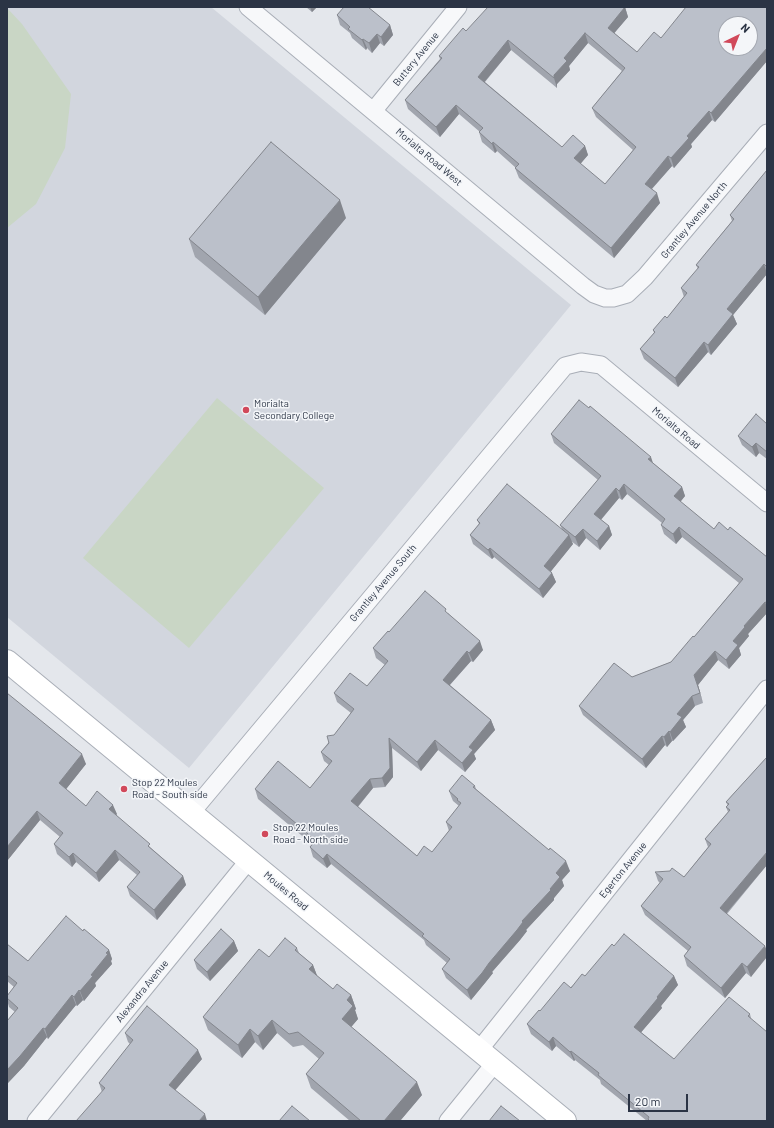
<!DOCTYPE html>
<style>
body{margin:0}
#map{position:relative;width:774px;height:1128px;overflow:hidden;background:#e4e7ec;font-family:Barlow,sans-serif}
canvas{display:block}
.frame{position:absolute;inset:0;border:8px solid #2b3445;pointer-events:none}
.north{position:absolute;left:718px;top:16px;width:40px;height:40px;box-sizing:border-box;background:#f4f6f9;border:1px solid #a4a8b1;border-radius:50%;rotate:43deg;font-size:11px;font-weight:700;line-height:16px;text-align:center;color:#2b3445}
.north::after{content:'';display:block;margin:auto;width:14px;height:18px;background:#d1495b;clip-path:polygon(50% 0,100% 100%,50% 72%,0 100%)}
.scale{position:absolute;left:628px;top:1094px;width:60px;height:18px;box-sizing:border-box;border:2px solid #2b3445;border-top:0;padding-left:5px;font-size:12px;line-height:14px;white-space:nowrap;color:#2b3445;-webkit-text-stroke:3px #f4f6f9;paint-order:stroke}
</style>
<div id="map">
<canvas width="774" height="1128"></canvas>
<div class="frame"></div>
<div class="north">N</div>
<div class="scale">20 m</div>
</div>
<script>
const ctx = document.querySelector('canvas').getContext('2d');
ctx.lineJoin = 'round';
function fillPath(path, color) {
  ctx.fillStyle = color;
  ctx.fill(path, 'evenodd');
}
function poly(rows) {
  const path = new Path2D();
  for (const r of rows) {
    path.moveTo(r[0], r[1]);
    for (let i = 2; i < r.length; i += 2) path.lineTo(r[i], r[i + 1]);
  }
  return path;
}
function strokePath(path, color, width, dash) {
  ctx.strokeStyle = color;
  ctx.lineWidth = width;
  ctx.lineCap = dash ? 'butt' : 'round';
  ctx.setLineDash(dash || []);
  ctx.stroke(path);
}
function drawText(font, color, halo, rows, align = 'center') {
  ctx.font = font + ' Barlow,sans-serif';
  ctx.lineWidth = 3;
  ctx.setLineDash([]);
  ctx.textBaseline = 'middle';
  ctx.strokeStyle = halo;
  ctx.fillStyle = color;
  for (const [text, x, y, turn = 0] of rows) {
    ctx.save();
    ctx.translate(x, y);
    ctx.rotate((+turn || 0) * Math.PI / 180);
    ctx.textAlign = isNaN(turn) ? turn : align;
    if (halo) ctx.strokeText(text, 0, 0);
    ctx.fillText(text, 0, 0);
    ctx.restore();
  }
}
fillPath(poly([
 [7,7,211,7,571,305,189,768,7,617]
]), '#d2d6de');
fillPath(poly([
 [7,8,22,24,71,94,65,148,36,204,7,228],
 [217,398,324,488,189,648,83,558]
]), '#c9d6c5');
const street = poly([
 [248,7,583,286,594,294,605,298,613,298,627,294,645,277,767,133],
 [374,110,458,7],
 [191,813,565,366,581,362,601,365,767,503],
 [479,1050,767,689],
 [36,1121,249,860],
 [448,1121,495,1063]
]);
const secondary = poly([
 [7,661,565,1121]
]);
strokePath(street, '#a9aeb7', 19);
strokePath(secondary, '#a9aeb7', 24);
strokePath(street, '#f7f8fa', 17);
strokePath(secondary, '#fff', 22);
fillPath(poly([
 [306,7,317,7,312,12],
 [625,7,628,17,614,33,637,52,661,38,767,7,767,61,715,122,712,120,691,144,692,147,674,168,672,166,652,189,660,203,614,258,519,178,515,168,516,168,497,151,495,153,482,142,479,132,480,132,459,114,440,137,408,109,405,100,440,59,439,56,466,31],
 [588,43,622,71,592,108,596,117,633,150,605,184,580,164,588,155,585,146,562,147,485,82,511,50,557,88,557,84,570,70,569,66],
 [337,15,390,25,393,35,384,46,380,43,372,53,367,48,366,50,352,38,350,33,340,25],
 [767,170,767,274,733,315,737,324,711,355,708,352,678,387,644,359,640,349,654,333,653,330,667,318,684,297,681,288,698,269,696,265,732,221,730,215],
 [346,218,265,315,195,257,189,239],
 [767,424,767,459,759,453,756,457,742,445,738,436],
 [551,434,653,463,682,487,685,496,680,502,714,529,728,530,767,557,767,613,748,634,749,636,739,648,741,655,729,669,718,660,698,685,703,703,695,706,683,720,686,727,673,741,672,741,667,747,665,745,646,768,583,715,579,706,632,677,671,662,694,637,739,583,682,537,676,544,664,534,661,525,662,523,627,494,622,500,619,498,601,520,609,526,612,535,600,550,586,538,579,547,571,541,573,544,551,571,556,582,543,598,494,557,492,559,473,544,470,535,479,524,477,520,562,529,560,525,598,480,554,443],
 [448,613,483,650,473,662,471,661,450,685,491,720,495,730,474,754,476,759,465,772,438,750,421,771,392,748,393,777,385,787,373,788,358,807,417,856,432,852,449,831,446,822,459,806,453,801,449,791,475,786,476,789,570,871,562,880,564,886,554,898,554,900,526,930,527,931,520,940,492,972,493,973,485,983,471,1000,446,978,442,969,447,963,426,945,424,940,331,864,327,868,313,857,310,847,312,844,307,840,258,799,255,789,310,788,329,765,324,761,321,752,351,713,337,702,334,693,367,686,385,665,376,658,373,648,389,632],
 [7,693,86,764,66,789,86,806,117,814,116,815,151,848,183,876,186,885,157,920,130,896,127,887,137,875,119,860,99,882,76,862,72,867,57,854,54,844,60,837,40,820,7,861],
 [767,757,767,865,727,914,765,946,751,977,746,973,725,998,687,966,684,956,688,951,645,915,641,906,660,883,658,881,655,872,684,877,708,847,705,839,728,812,726,807,728,806,726,802],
 [83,931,109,950,112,959,111,961,112,964,95,983,96,986,84,1001,83,1000,77,1006,76,1005,48,1039,47,1037,24,1066,7,1084,7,1021,15,1012,9,1007,7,1000,7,996,14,987,7,981,7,944,28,961],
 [234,941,238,951,210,981,197,969,194,960],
 [614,946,674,976,678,985,661,1006,662,1008,641,1032,674,1059,750,1014,751,1018,767,1121,647,1121,601,1084,600,1080,575,1060,574,1061,556,1046,552,1051,531,1034,527,1024,540,1011,585,976],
 [297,948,299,953,313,965,317,976,333,989,351,995,356,1009,355,1010,358,1019,351,1027,422,1095,400,1121,350,1121,311,1088,306,1074,319,1059,303,1045,293,1047,277,1033,263,1050,255,1042,242,1058,208,1030,203,1017,269,957],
 [125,1033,202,1059,175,1090,102,1092,99,1083,130,1044,128,1042]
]), '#a1a5ae');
fillPath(poly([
 [310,7,317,7,312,12],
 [625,7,628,17,611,37,608,28],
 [390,25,393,35,384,46,381,37],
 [585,33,588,43,569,66,570,70,557,84,557,88,554,78,554,75,564,58],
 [377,34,380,43,372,53,369,43],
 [363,39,367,48,366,50,362,40],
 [508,40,511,50,481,86,478,77],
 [767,48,767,61,715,122,711,113],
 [456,105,459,114,440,137,436,127],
 [709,111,712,120,691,144,692,147,674,168,671,158,687,136],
 [493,142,497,151,495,153,492,144],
 [585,146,588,155,577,168,574,158],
 [668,156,672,166,648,193,645,184],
 [657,193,660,203,614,258,611,248],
 [340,200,346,218,265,315,258,297],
 [764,264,767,274,733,315,737,324,711,355,708,345,727,309],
 [704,342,708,352,678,387,675,378],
 [756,443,759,453,756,457,752,447],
 [651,457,654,466,648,459],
 [624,484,627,494,622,500,619,491],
 [682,487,685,496,677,506,674,496],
 [616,488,619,498,598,523,594,514],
 [609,526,612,535,600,550,597,541],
 [679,527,682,537,676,544,673,534],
 [583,529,586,538,579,547,575,537],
 [569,535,573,544,548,575,544,566],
 [490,548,494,557,492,559,488,550],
 [552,573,556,582,543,598,539,589],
 [765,602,767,607,767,613,748,634,749,636,739,648,741,655,729,669,726,660,733,641,744,626],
 [480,641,483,650,473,662,469,653],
 [467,651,471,661,446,689,443,680],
 [715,651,718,660,698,685,703,703,694,675],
 [692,696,695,706,683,720,686,727,673,741,670,732,677,714],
 [491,720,495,730,474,754,476,759,465,772,462,763,469,747],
 [669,731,672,741,667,747,664,737],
 [662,736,665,745,646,768,642,759],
 [389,738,392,748,393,777,385,787,382,778],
 [435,740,438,750,421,771,417,762],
 [82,754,86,764,63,793,59,783],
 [370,779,373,788,354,811,351,801],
 [113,805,117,814,113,819,109,809],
 [37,811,40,820,7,861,7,847],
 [115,850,119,860,99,882,96,873],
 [767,852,767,865,723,917,720,908],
 [73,853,76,862,72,867,69,857],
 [327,854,331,864,327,868,323,859],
 [566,861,570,871,562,880,564,886,554,898,554,900,526,930,527,931,520,940,492,972,493,973,485,983,471,1000,467,990,522,921,550,889,556,873],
 [183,876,186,885,157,920,154,910],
 [234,941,238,951,210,981,207,972],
 [765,946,767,951,767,957,751,977,747,967],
 [109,950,112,959,111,961,112,964,95,983,96,986,84,1001,80,991,91,975],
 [742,963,746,973,725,998,721,988],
 [313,965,318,978,309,969],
 [674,976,678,985,661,1006,662,1008,638,1036,634,1027,657,997],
 [79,990,83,1000,77,1006,74,997],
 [72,995,76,1005,48,1039,45,1029],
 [351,995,356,1009,355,1010,358,1019,347,1032,342,1019,347,1000],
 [272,1020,277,1033,263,1050,258,1036],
 [43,1028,47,1037,24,1066,7,1084,7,1070],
 [250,1029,255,1042,242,1058,238,1045],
 [553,1037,556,1046,552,1051,549,1042],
 [198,1050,202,1059,172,1094,169,1085],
 [571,1051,575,1060,574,1061,570,1052],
 [417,1082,422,1095,400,1121,384,1121],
 [205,1114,207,1121,199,1121]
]), '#83868d');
const building = poly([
 [344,7,368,7,390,25,381,37,377,34,369,43,363,39,362,40,348,29,350,27,337,15,344,7],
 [488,7,625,7,608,28,637,52,654,32,661,38,686,7,767,7,767,48,711,113,709,111,687,136,689,138,671,158,668,156,645,184,657,193,611,248,515,168,519,164,493,142,492,144,479,132,483,128,456,105,436,127,405,100,442,58,439,56,463,28,466,31,488,7],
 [726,24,750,24,750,48,726,48,726,24],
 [585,33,625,68,592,108,636,147,605,184,574,158,585,146,573,135,562,147,478,77,508,40,554,78,554,75,567,61,564,58,585,33],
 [271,142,340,200,258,297,189,239,271,142],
 [767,170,767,267,764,264,727,309,733,314,708,345,704,342,675,378,640,349,655,332,653,330,665,316,667,318,687,293,681,288,699,267,696,265,734,219,730,215,767,170],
 [579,400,589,408,590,406,651,457,648,459,682,487,674,496,714,529,719,522,728,530,730,527,767,557,767,603,765,602,744,626,745,627,733,641,738,645,726,660,715,651,694,675,700,693,692,696,677,714,682,717,670,732,669,731,664,737,662,736,642,759,579,706,614,663,632,677,671,662,693,636,694,637,743,579,679,527,673,534,661,525,665,519,624,484,619,491,616,488,594,514,609,526,597,541,583,529,575,537,560,525,601,476,551,434,579,400],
 [756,414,767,424,767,452,756,443,752,447,738,436,756,414],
 [507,484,569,535,544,566,552,573,539,589,490,548,488,550,470,535,480,523,477,520,507,484],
 [425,591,446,609,445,611,480,641,469,653,467,651,443,680,491,720,469,747,473,750,462,763,435,740,417,762,389,738,390,768,382,778,370,779,351,801,417,856,424,846,432,852,452,827,446,822,461,803,457,800,458,799,449,791,462,775,475,786,473,787,549,850,550,848,566,861,556,873,560,877,550,889,551,890,522,921,523,922,517,930,489,963,482,973,467,990,442,969,450,959,422,936,424,934,327,854,323,859,310,847,315,841,304,830,255,789,278,761,310,788,332,761,321,752,329,743,327,736,334,735,354,709,334,693,350,673,367,686,388,661,373,648,388,631,389,632,425,591],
 [7,693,82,754,59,783,86,806,97,791,113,805,109,809,150,844,148,846,183,876,154,910,127,887,140,872,115,850,96,873,73,853,69,857,54,844,63,833,37,811,7,847,7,693],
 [767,757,767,852,720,908,765,946,747,967,742,963,721,988,684,956,691,947,641,906,663,879,655,872,670,871,672,868,684,877,711,844,705,839,730,810,726,807,729,804,726,802,767,757],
 [66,916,83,931,84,929,109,950,106,953,108,954,91,975,93,976,80,991,79,990,74,997,72,995,45,1029,43,1028,20,1056,7,1070,7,1021,18,1008,7,998,7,996,17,983,7,975,7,944,28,961,66,916],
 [221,929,234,941,207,972,194,960,221,929],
 [624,934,674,976,657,997,658,998,634,1027,674,1059,729,997,750,1014,748,1016,767,1032,767,1121,650,1121,648,1119,649,1117,598,1075,599,1073,571,1051,570,1052,553,1037,549,1042,527,1024,539,1010,540,1011,564,982,571,988,582,974,585,976,612,944,614,946,624,934],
 [285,938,297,948,295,950,313,965,309,969,333,989,337,984,351,995,347,1000,353,1006,342,1019,417,1082,384,1121,361,1121,306,1074,324,1053,298,1032,289,1034,272,1020,258,1036,250,1029,238,1045,203,1017,259,949,269,957,285,938],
 [147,1006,198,1050,169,1085,205,1114,199,1121,76,1121,105,1088,99,1083,133,1040,125,1033,147,1006],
 [292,1106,310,1121,279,1121,292,1106],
 [501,1106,520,1121,489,1121,501,1106]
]);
fillPath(building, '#bbc0ca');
strokePath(building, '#83868d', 1);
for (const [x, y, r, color] of [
 [246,410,4,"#d1495b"],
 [124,789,4,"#d1495b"],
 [265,834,4,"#d1495b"]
]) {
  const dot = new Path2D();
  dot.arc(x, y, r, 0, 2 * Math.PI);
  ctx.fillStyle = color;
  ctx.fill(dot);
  strokePath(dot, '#f4f6f9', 1.5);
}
drawText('10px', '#2b3445', '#f4f6f9', [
 ["Buttery Avenue",416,59,-51],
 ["Morialta Road West",429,157,40],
 ["Grantley Avenue North",694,220,-50],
 ["Morialta Road",676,428,40],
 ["Grantley Avenue South",383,583,-50],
 ["Egerton Avenue",623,870,-51],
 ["Moules Road",286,891,40],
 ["Alexandra Avenue",142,991,-51]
]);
drawText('10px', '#2b3445', '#f4f6f9', [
 ["Morialta",254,404],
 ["Secondary College",254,416],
 ["Stop 22 Moules",132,783],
 ["Road - South side",132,795],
 ["Stop 22 Moules",273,828],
 ["Road - North side",273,840]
], 'left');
</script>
